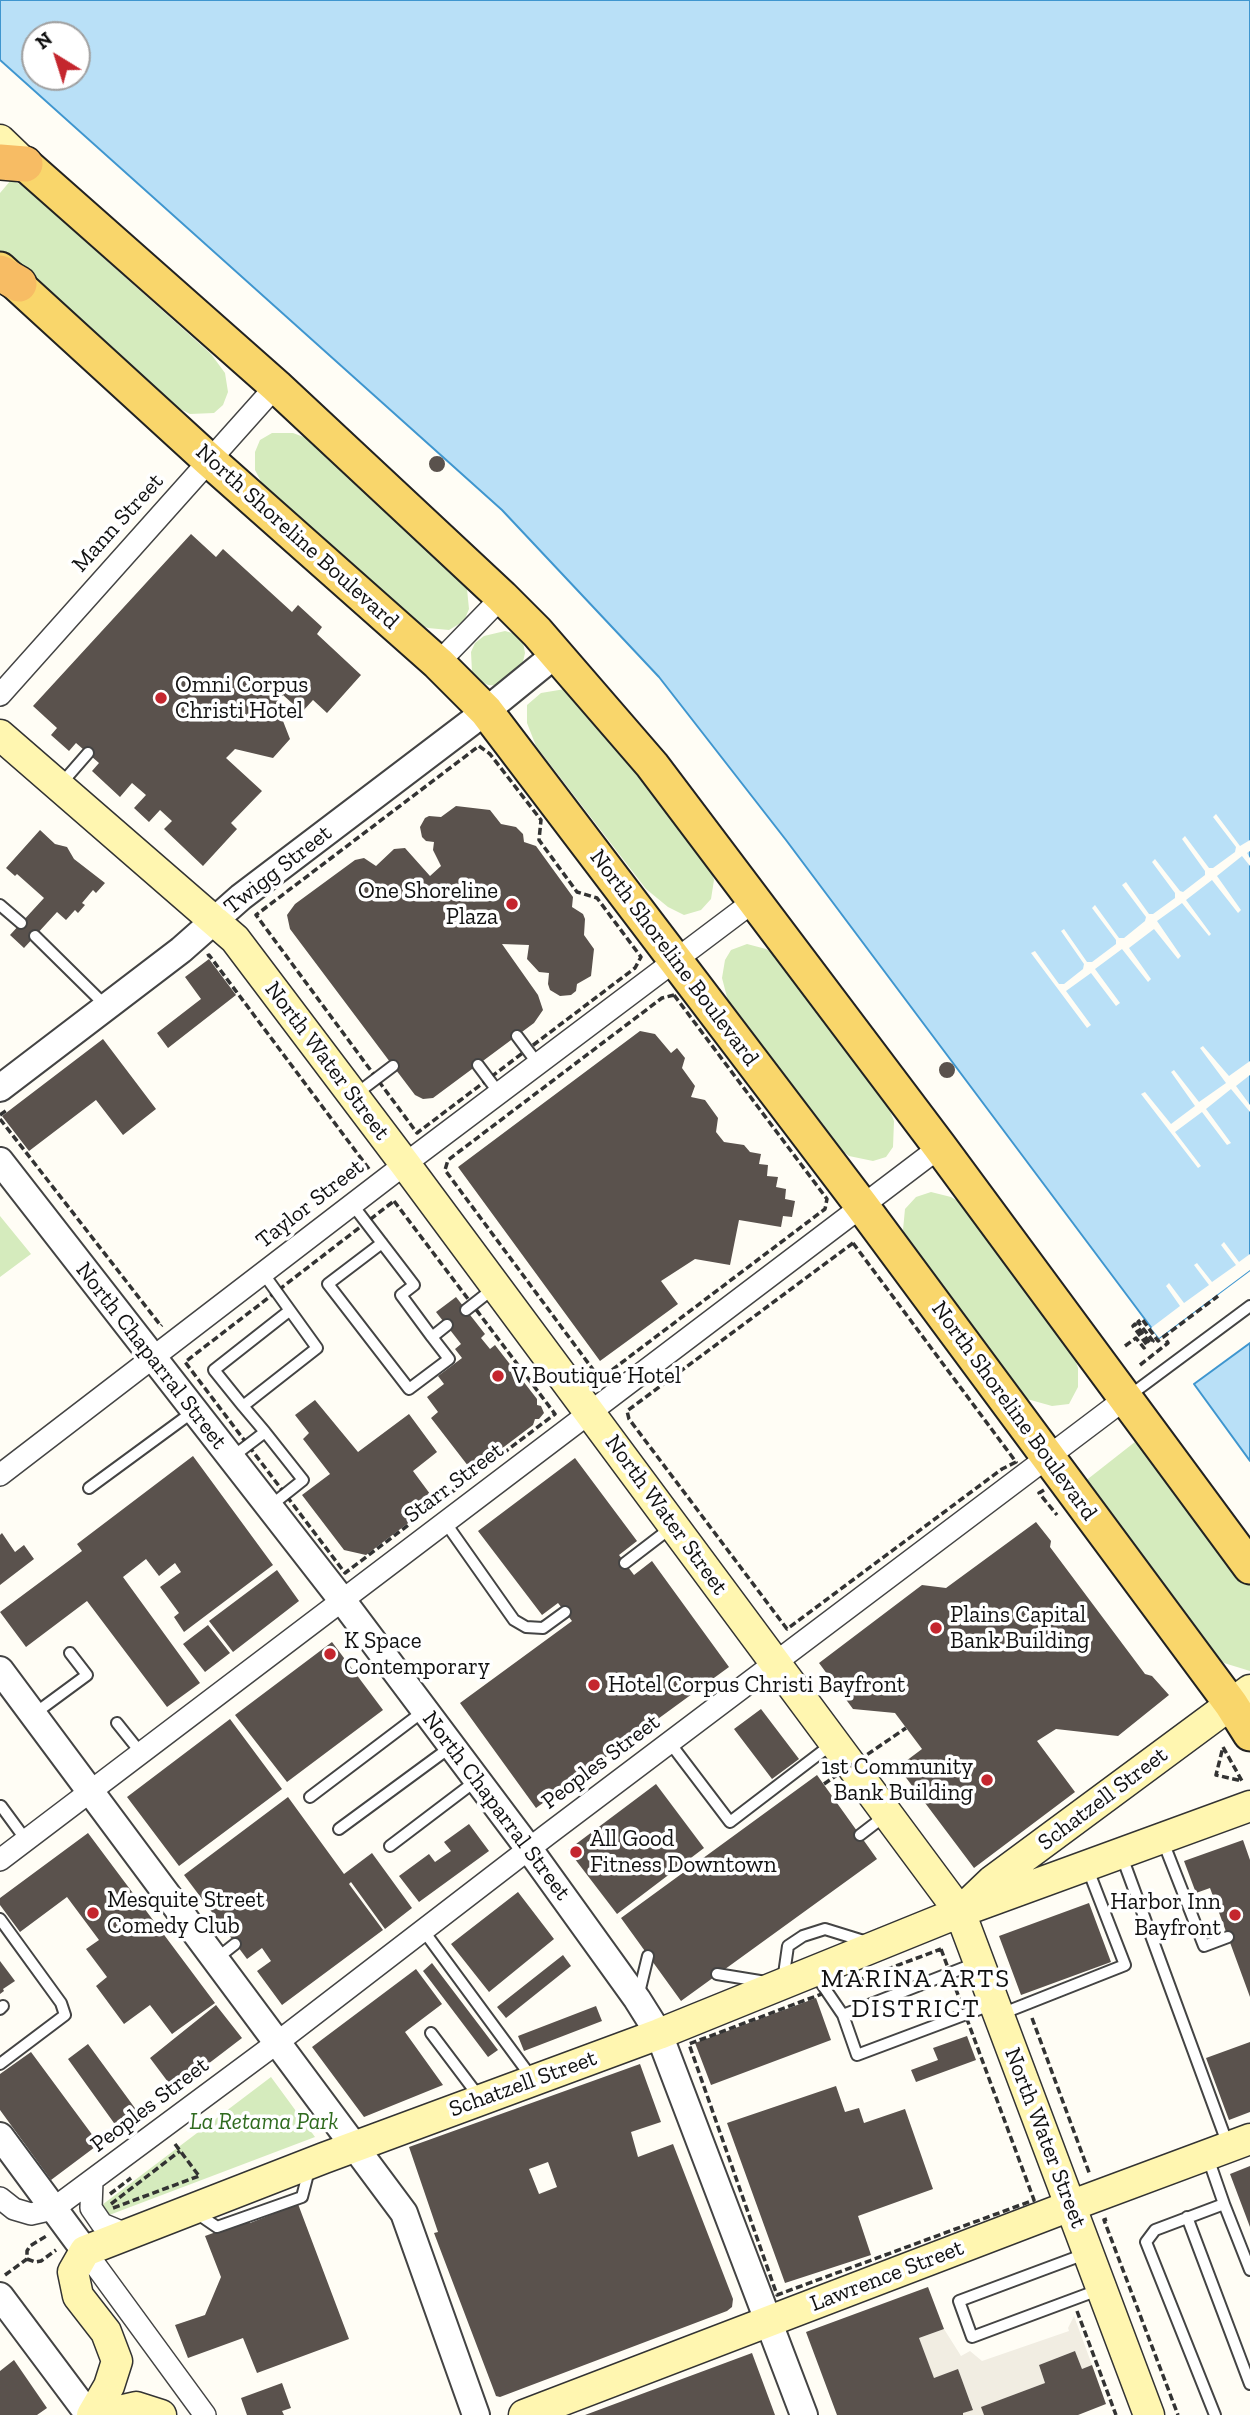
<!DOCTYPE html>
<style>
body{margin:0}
#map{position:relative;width:1250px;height:2415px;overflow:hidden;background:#fffdf5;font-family:"Zilla Slab",serif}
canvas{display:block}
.north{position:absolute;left:21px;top:21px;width:70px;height:70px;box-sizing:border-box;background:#fff;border:2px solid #a0a0a0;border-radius:50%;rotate:322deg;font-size:19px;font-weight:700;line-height:28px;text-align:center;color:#111}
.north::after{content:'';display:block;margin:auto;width:24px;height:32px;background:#c4262e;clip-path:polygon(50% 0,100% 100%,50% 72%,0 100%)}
</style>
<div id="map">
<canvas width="1250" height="2415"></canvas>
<div class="north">N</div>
</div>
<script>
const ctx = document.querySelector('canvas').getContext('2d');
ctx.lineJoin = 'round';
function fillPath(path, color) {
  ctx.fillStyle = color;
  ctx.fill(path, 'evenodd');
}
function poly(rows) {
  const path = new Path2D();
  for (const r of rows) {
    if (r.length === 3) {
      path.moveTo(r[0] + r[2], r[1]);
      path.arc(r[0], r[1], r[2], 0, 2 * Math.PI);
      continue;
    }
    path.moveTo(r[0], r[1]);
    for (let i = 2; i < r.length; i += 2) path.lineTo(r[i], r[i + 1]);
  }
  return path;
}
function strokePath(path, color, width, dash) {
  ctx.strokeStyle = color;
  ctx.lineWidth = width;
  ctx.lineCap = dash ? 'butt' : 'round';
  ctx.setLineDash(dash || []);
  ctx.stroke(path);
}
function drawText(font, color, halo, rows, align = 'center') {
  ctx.font = font + ' "Zilla Slab",serif';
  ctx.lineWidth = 7;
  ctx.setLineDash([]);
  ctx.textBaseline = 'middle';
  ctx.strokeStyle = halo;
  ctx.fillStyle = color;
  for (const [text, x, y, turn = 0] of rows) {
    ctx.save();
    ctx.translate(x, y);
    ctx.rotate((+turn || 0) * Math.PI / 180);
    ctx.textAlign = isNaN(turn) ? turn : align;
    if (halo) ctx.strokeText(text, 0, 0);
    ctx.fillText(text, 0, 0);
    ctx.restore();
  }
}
fillPath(poly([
 [11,180,22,185,211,354,225,373,228,392,223,405,214,413,190,414,165,401,0,254,0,193],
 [272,433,293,433,317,442,455,568,467,589,469,609,464,621,449,630,428,628,409,621,267,493,255,470,255,452,260,440],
 [505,631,516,634,523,642,525,653,522,666,501,686,488,685,478,680,472,672,471,652,475,643,484,636],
 [565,689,704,850,714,880,711,899,701,910,684,915,668,907,646,889,536,746,527,723,527,705,541,693],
 [747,944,766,949,783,960,885,1099,894,1121,893,1147,886,1157,873,1161,849,1156,830,1141,728,1001,722,978,725,960,731,950],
 [931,1192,951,1197,970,1208,1071,1347,1078,1368,1078,1387,1069,1404,1052,1406,1027,1399,1013,1387,913,1254,903,1230,905,1209,916,1197],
 [0,1216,31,1254,0,1277],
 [1140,1438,1250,1585,1250,1671,1224,1663,1203,1643,1084,1482],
 [271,2077,315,2137,104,2217,98,2208]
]), '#d5ebbd');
fillPath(poly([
 [1074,2316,1092,2365,1082,2369,1075,2351,1039,2365,1045,2383,982,2407,984,2415,963,2415,963,2413,973,2409,958,2370,934,2378,919,2338,944,2329,961,2356,970,2351,982,2361,1069,2331,1068,2328]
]), '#f1ede2');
const water = poly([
 [0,0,1250,0,1250,1270,1159,1338,786,840,659,677,502,510,0,60,0,0],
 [35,35,77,35,77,77,35,77,35,35],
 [1250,1343,1250,1461,1194,1384,1250,1343]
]);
fillPath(water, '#b9e0f7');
strokePath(water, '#3f96cf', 2);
fillPath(poly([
 [1216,814,1240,846,1250,840,1250,851,1247,853,1250,858,1250,866,1242,856,1217,876,1241,910,1238,913,1212,880,1186,900,1211,934,1209,936,1182,903,1157,921,1181,956,1178,959,1154,929,1129,948,1151,979,1148,982,1122,949,1095,969,1120,1003,1116,1006,1091,973,1066,991,1091,1025,1087,1028,1031,953,1035,951,1059,984,1064,984,1083,969,1084,964,1061,931,1064,929,1087,962,1092,962,1116,944,1116,940,1092,908,1095,905,1119,938,1124,938,1145,921,1146,917,1122,885,1126,882,1149,914,1153,914,1175,898,1175,893,1152,862,1155,859,1180,891,1183,892,1205,875,1205,871,1182,839,1185,836,1209,868,1213,868,1235,852,1236,847,1213,817],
 [1203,1046,1229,1076,1250,1061,1250,1075,1236,1086,1250,1105,1250,1112,1231,1089,1206,1109,1231,1143,1227,1145,1202,1112,1175,1132,1201,1166,1198,1168,1141,1094,1145,1092,1171,1124,1195,1106,1171,1072,1174,1070,1199,1102,1226,1083,1200,1048],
 [1224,1242,1239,1262,1250,1254,1250,1270,1159,1338,1151,1328,1180,1306,1166,1286,1169,1283,1184,1303,1209,1285,1194,1265,1197,1263,1212,1282,1236,1265,1221,1245]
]), '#fffdf5');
fillPath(poly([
 [437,464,8],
 [191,534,216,557,223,549,292,612,298,605,322,627,317,634,361,675,327,713,313,700,302,712,283,695,276,703,290,739,273,758,235,749,226,758,262,791,231,823,237,829,203,866,164,829,172,821,160,810,149,822,134,808,146,795,132,783,120,797,92,771,99,763,76,743,69,751,51,735,57,728,33,706],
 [456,806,490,810,501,824,516,827,523,834,524,842,536,846,573,897,572,907,583,914,585,919,584,935,594,949,591,976,577,984,576,991,571,995,560,996,550,990,548,984,549,973,539,972,527,959,529,945,502,944,538,995,543,1010,534,1023,433,1098,423,1099,415,1095,393,1066,290,929,287,915,295,904,355,860,364,858,376,866,394,849,405,848,430,876,441,866,433,850,434,842,426,841,422,837,420,827,425,818,429,816,441,817],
 [40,830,55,844,67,847,74,859,105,883,96,893,93,890,82,903,85,905,78,913,75,910,66,920,57,912,24,948,10,935,44,898,17,874,15,876,6,868],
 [209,959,236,995,168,1048,157,1033,201,999,185,977],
 [640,1031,655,1034,671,1053,677,1048,685,1058,682,1068,695,1086,691,1097,705,1100,718,1118,716,1132,724,1142,744,1145,750,1152,761,1154,759,1164,768,1165,767,1176,778,1177,776,1187,786,1189,785,1199,795,1201,792,1217,783,1216,781,1227,739,1220,730,1265,695,1259,661,1281,678,1304,600,1361,458,1167],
 [103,1039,156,1109,123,1135,96,1100,29,1151,2,1116],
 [947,1070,8],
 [456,1297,485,1334,481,1338,490,1349,495,1345,537,1399,537,1405,541,1406,544,1413,539,1419,535,1419,533,1425,472,1471,431,1418,438,1412,427,1397,444,1384,438,1376,462,1358,455,1349,461,1344,436,1312],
 [315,1400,358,1452,409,1414,437,1452,413,1471,436,1502,366,1555,344,1550,302,1495,330,1474,303,1439,309,1433,295,1415],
 [193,1456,273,1565,184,1632,174,1617,179,1613,160,1587,181,1572,175,1563,159,1576,146,1559,123,1577,200,1683,167,1707,87,1601,26,1647,0,1612,82,1551,77,1544],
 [575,1458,637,1541,619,1555,634,1575,652,1561,729,1667,536,1808,460,1703,572,1621,558,1603,542,1615,478,1531],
 [1036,1522,1051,1541,1050,1547,1145,1674,1152,1676,1169,1695,1118,1736,1056,1729,1037,1741,1075,1792,974,1868,898,1767,922,1749,895,1713,853,1709,819,1663,922,1585,946,1588],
 [2,1533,15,1552,24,1545,34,1559,0,1585,0,1535],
 [277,1570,299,1601,233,1652,209,1621],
 [208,1625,230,1653,205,1672,183,1644],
 [332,1642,383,1710,287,1782,235,1715],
 [761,1709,799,1759,772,1779,734,1729],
 [230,1719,282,1789,179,1866,127,1797],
 [817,1775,877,1859,681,2001,621,1918],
 [656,1784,704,1848,617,1914,568,1850],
 [288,1797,344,1874,372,1853,412,1908,385,1929,351,1882,349,1884,383,1930,282,2005,257,1971,271,1961,262,1948,247,1959,184,1875],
 [469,1824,489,1851,419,1902,399,1876,429,1854,435,1862,451,1851,444,1842],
 [88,1833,215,2003,172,2034,150,2005,124,2024,96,1986,107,1977,86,1949,99,1940,67,1897,20,1932,0,1905,0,1898],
 [1243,1840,1250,1860,1250,1997,1210,1888,1196,1893,1184,1861],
 [518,1892,554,1939,489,1992,451,1944],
 [1089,1903,1111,1962,1021,1995,999,1936],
 [563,1955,571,1966,506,2018,497,2007],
 [0,1961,15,1981,3,1989,4,1991,0,1994],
 [432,1963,498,2050,488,2057,423,1971],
 [416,1969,442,2004,405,2032,443,2085,364,2117,312,2047],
 [816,1998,831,2040,711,2085,695,2043],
 [216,2005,242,2038,174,2090,150,2058],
 [596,2006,602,2021,524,2051,518,2036],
 [967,2036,976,2060,916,2082,911,2070,938,2060,933,2048],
 [1250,2042,1250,2112,1229,2120,1206,2058],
 [88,2044,140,2115,119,2130,68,2059],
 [31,2052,99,2144,51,2180,0,2110,0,2074],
 [640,2064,661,2122,631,2132,638,2157,673,2144,733,2299,732,2307,727,2311,500,2397,496,2396,434,2233,438,2232,409,2147],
 [548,2162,557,2187,539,2194,529,2169],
 [836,2086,845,2112,859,2108,864,2123,905,2109,933,2189,858,2216,871,2255,785,2283,727,2123],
 [1250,2166,1250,2227,1230,2174],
 [298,2204,349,2339,257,2373,243,2338,188,2358,175,2325,205,2315,221,2277,205,2236,249,2220,250,2223],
 [928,2287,944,2329,919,2338,934,2378,958,2369,973,2410,963,2413,963,2415,837,2415,806,2332],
 [1075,2351,1082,2369,1092,2365,1106,2404,1078,2415,984,2415,981,2407,1045,2383,1039,2365],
 [752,2353,775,2415,585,2415],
 [14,2360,47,2408,37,2415,0,2415,0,2371],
 [282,2383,291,2408,282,2411,284,2415,247,2415,241,2398]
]), '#5a524d');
const service = poly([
 [61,784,88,753],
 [0,905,21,923],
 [35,936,105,1005],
 [517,1036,538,1064],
 [478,1065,499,1093],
 [356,1094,393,1066],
 [352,1204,414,1285,401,1295,432,1337,447,1325],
 [382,1243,328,1284,409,1389,449,1359,432,1337],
 [263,1273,317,1348,243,1406,214,1370,289,1311],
 [466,1310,494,1288],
 [1129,1396,1250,1306],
 [243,1406,265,1432],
 [231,1458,265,1432,303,1480,269,1507],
 [89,1488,194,1411],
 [445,1522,514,1620,526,1627,543,1628,565,1612],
 [625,1563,672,1527],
 [34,1714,87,1675,70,1653],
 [117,1723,141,1753],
 [670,1743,730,1822,832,1744],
 [310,1797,425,1710],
 [1,1806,26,1840],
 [339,1829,452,1746],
 [860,1835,886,1815],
 [1162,1839,1204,1946,1228,1937],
 [390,1846,477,1780],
 [1121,1854,1228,2145],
 [0,1919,61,2003,65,2015,0,2064],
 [423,1930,532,2078],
 [216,1959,235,1944],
 [976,1963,843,2015,857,2055,993,2004],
 [717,1974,766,1982],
 [815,1974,843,2015],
 [783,1981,788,1946,803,1936,825,1929,867,1942],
 [638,1997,648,1956],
 [0,2009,3,2006],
 [1001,2014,1125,1965,1087,1867],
 [431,2033,480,2098],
 [1208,2158,1224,2204,1155,2230,1146,2242,1215,2415],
 [1224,2204,1250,2270],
 [195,2212,217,2227,302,2197,309,2170],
 [1187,2217,1250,2384],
 [1085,2254,959,2301,972,2337,1101,2289]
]);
const minor = poly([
 [438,663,502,597],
 [0,695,276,386],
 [0,1475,405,1164,754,901],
 [0,1860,940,1147],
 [92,2181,91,2208,102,2224,126,2234],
 [0,2198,14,2209,31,2214,53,2209,278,2042,547,1835,1126,1398],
 [85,2251,205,2415]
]);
const tertiary = poly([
 [0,1088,181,950,241,897,486,711,556,654],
 [0,1161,342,1600,529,1849,637,1999,659,2034,804,2415],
 [0,1670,404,2213,476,2415],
 [0,2136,85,2251],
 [0,2296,89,2415]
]);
const secondary = poly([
 [0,140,25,164],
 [0,735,235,939,405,1164,960,1912,1149,2415],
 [969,1903,992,1881,1250,1690],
 [92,2415,109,2386,117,2361,106,2332,78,2296,73,2272,85,2251,324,2158,659,2034,960,1912,1250,1806],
 [101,2415,136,2407,161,2415],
 [524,2415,1070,2206,1250,2139]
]);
const primary = poly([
 [25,164,276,386,502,597,537,632,652,765,940,1147,1250,1567],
 [0,269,209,460,438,663,486,711,862,1206,1231,1704,1250,1734]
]);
const trunk = poly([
 [0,162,25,164],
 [0,273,19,284]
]);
strokePath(service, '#444', 14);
strokePath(minor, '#444', 24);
strokePath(tertiary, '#444', 30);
strokePath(secondary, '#333', 33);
strokePath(primary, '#222', 37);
strokePath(trunk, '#222', 38);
strokePath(poly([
 [479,746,490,754,541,820,539,840,577,892,597,898,641,957,635,968,417,1133,256,915,479,746],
 [207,956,209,955,369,1169],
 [674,995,827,1199,825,1209,600,1379,445,1170,448,1160,662,998,674,995],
 [0,1115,7,1110],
 [0,1119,161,1326,162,1325],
 [394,1201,555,1414,345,1573,185,1362,394,1201],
 [853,1243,1016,1462,1002,1469,787,1629,629,1419,627,1411,853,1243],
 [1125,1346,1136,1338,1144,1348,1147,1345,1133,1326,1135,1324,1150,1343,1153,1341,1138,1322,1142,1319,1158,1341,1218,1296],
 [1140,1365,1168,1343,1164,1337],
 [1044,1490,1039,1493,1057,1515],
 [1223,1747,1242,1781,1216,1775,1223,1747],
 [941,1949,1034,2200,777,2295,689,2044,941,1949],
 [1032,2018,1090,2175],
 [175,2144,199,2176],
 [110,2194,131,2178],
 [111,2204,180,2151],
 [113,2208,199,2176],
 [1107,2219,1104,2220,1178,2415],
 [27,2259,35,2262,41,2261,56,2250],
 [5,2275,27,2259,27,2251,30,2246,48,2235],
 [1077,2311,1116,2415]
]), '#333', 3.5, [7, 3.5]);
strokePath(service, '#fff', 10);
strokePath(minor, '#fff', 21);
strokePath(tertiary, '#fff', 26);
strokePath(secondary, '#fff6b0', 30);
strokePath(primary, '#f9d66b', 33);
strokePath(trunk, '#f7bc64', 35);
strokePath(poly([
 [824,1784,906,1728]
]), '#333', 3.5, [7, 3.5]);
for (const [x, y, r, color] of [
 [161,698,7,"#c4262e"],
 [512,904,7,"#c4262e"],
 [498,1376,7,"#c4262e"],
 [936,1628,7,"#c4262e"],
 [330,1654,7,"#c4262e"],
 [594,1685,7,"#c4262e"],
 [987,1780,7,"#c4262e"],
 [576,1852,7,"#c4262e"],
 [93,1913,7,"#c4262e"],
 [1235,1915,7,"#c4262e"]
]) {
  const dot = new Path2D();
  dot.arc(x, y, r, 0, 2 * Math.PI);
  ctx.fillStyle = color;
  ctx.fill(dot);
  strokePath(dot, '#fff', 2.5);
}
drawText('23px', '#111', '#fff', [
 ["Mann Street",118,523,-48],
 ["North Shoreline Boulevard",297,537,42],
 ["Twigg Street",278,870,-38],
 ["North Shoreline Boulevard",674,958,53],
 ["North Water Street",327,1061,53],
 ["Taylor Street",310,1204,-38],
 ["North Chaparral Street",151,1356,52],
 ["North Shoreline Boulevard",1014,1411,54],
 ["Starr Street",454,1483,-37],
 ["North Water Street",666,1515,54],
 ["Peoples Street",601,1762,-37],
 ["Schatzell Street",1103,1799,-37],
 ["North Chaparral Street",496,1806,53],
 ["Schatzell Street",523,2084,-20],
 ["Peoples Street",150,2105,-37],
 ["North Water Street",1045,2138,69],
 ["Lawrence Street",887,2276,-21]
]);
drawText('23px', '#111', '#fff', [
 ["Omni Corpus",175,685],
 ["Christi Hotel",175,711],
 ["One Shoreline",498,891,"right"],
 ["Plaza",498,917,"right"],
 ["V Boutique Hotel",512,1376],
 ["Plains Capital",950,1615],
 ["Bank Building",950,1641],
 ["K Space",344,1641],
 ["Contemporary",344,1667],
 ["Hotel Corpus Christi Bayfront",608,1685],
 ["1st Community",973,1767,"right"],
 ["Bank Building",973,1793,"right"],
 ["All Good",590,1839],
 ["Fitness Downtown",590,1865],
 ["Mesquite Street",107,1900],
 ["Comedy Club",107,1926],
 ["Harbor Inn",1221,1902,"right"],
 ["Bayfront",1221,1928,"right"]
], 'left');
drawText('italic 23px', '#2f6b1f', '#fff', [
 ["La Retama Park",264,2122]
]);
ctx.letterSpacing = '2px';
drawText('26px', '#111', '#fff', [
 ["MARINA ARTS",916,1980],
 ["DISTRICT",916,2010]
]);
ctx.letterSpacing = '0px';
</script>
